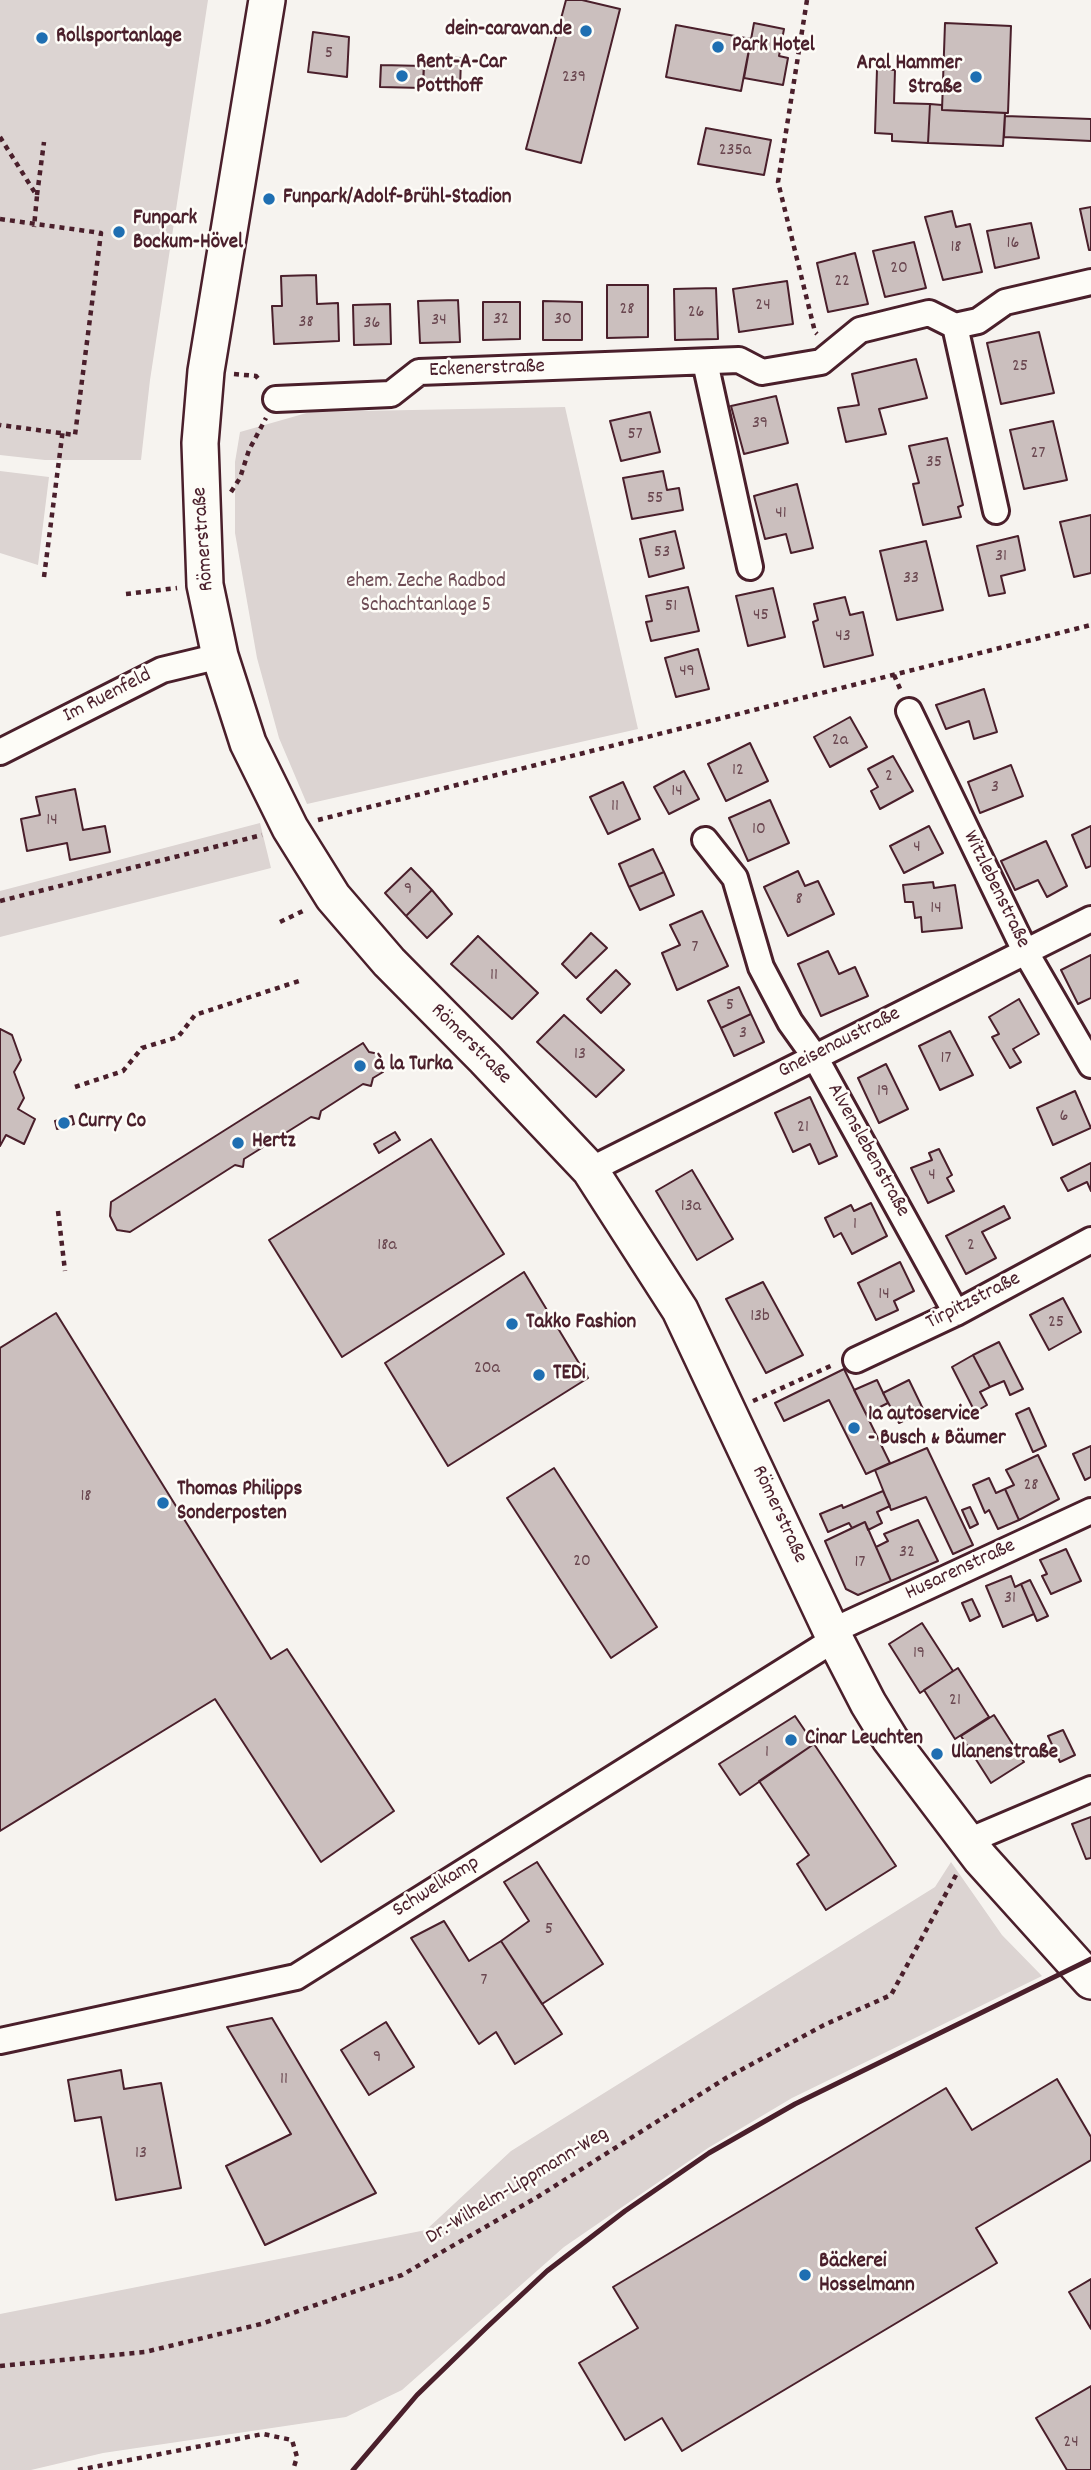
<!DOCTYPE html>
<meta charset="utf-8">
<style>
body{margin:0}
canvas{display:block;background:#f6f3ef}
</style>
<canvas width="1091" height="2470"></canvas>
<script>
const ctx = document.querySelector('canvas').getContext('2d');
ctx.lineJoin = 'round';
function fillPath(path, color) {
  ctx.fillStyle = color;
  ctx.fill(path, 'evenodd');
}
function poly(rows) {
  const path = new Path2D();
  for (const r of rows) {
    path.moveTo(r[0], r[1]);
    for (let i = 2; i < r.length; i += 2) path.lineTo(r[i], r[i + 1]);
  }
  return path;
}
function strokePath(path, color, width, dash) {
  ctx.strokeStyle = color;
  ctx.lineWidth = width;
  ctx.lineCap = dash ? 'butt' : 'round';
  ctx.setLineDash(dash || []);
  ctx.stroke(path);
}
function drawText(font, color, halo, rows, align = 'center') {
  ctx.font = font + ' Dekko,sans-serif';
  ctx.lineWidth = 5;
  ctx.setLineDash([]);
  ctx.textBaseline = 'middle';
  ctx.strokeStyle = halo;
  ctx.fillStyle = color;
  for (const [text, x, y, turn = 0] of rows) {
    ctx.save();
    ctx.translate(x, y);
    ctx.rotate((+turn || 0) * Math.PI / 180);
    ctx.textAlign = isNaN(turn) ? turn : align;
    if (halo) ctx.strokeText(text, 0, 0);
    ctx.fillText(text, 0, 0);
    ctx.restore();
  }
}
fillPath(poly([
 [0,0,208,0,150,380,141,460,45,460,0,455],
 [565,407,638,729,307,804,279,738,257,658,235,533,235,462,240,432,310,412],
 [0,471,49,477,38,565,0,553],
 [260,823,271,868,0,937,0,891],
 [951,1862,1002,1935,1042,1976,792,2098,708,2148,564,2247,402,2390,346,2417,103,2453,31,2470,0,2470,0,2314,426,2230,511,2151,935,1887]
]), '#dcd4d2');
const building = poly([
 [566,0,582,0,620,9,581,163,526,149,566,0],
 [754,23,784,29,779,56,788,58,783,85,744,78,754,23],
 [945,23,1011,26,1008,113,942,110,945,23],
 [676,25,751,39,741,91,666,77,676,25],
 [313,32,349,37,347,77,308,72,313,32],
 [424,57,461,58,460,89,423,88,424,57],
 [381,65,424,66,423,88,380,87,381,65],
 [877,69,895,70,894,103,930,104,928,143,892,141,892,134,875,133,877,69],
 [930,104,942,105,942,110,1005,113,1003,146,928,143,930,104],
 [1005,116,1091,119,1091,141,1004,137,1005,116],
 [706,128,771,140,764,175,698,164,706,128],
 [1091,207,1091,250,1089,250,1080,209,1091,207],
 [952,211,956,227,970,224,982,272,943,280,925,217,952,211],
 [1031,223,1039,258,995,268,987,231,1031,223],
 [914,242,926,288,885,297,873,251,914,242],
 [855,253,868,304,828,312,817,263,855,253],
 [316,275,317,304,338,303,339,341,274,344,272,306,282,306,281,276,316,275],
 [787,281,793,324,739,332,733,289,787,281],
 [607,285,648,285,648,337,607,338,607,285],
 [716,288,718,339,675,340,674,289,716,288],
 [458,300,460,342,420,343,418,301,458,300],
 [543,301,582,302,582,340,543,340,543,301],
 [483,302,520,302,520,339,483,340,483,302],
 [390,304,391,344,354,345,353,305,390,304],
 [1039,332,1054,393,1001,404,987,343,1039,332],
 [916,359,927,398,879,409,886,434,846,442,838,408,859,405,852,374,916,359],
 [776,396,788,443,744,454,731,406,776,396],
 [650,412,660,452,621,461,610,421,650,412],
 [1053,421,1067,480,1024,489,1010,430,1053,421],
 [947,438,963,505,958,507,961,517,923,525,913,484,919,483,909,446,947,438],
 [663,471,667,490,679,488,683,510,632,519,623,478,663,471],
 [797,484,813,548,791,553,786,534,765,539,754,496,797,484],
 [1091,515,1091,573,1074,577,1060,522,1091,515],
 [675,531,684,568,649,577,640,539,675,531],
 [1018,536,1025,570,1001,576,1005,593,989,596,977,546,1018,536],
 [926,541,943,610,897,620,880,551,926,541],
 [688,587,699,631,651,641,646,622,652,621,646,596,688,587],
 [773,588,785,637,748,646,736,596,773,588],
 [845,597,850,615,863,612,873,655,824,667,813,622,818,620,814,604,845,597],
 [698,649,709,689,676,697,665,658,698,649],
 [984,689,997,732,974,739,969,721,946,729,936,705,984,689],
 [850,717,867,747,830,767,814,737,850,717],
 [750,743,768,781,726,801,708,764,750,743],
 [893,756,913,791,880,809,871,791,878,787,868,769,893,756],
 [1011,765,1023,796,980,813,968,782,1011,765],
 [684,771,699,799,669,814,654,787,684,771],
 [623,782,640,819,608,834,590,797,623,782],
 [75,789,83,830,105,826,110,852,70,860,67,843,27,851,21,819,40,815,36,797,75,789],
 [770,800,789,843,748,861,729,818,770,800],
 [929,826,943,853,904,873,890,846,929,826],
 [1091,826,1091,866,1086,868,1072,835,1091,826],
 [1046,841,1067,886,1047,897,1038,880,1015,890,1001,861,1046,841],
 [653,849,664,872,629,887,619,864,653,849],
 [411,868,432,890,406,916,385,893,411,868],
 [798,871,805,886,818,881,834,914,788,936,764,887,798,871],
 [664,872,674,895,640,910,629,887,664,872],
 [933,882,934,888,955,885,962,928,922,932,921,917,915,918,913,902,905,902,903,885,933,882],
 [432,890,452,914,427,938,406,916,432,890],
 [702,911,728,966,677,990,662,953,680,945,670,925,702,911],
 [591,933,607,948,576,978,562,964,591,933],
 [478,936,538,993,512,1019,451,964,478,936],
 [828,951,839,974,855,967,868,996,821,1016,798,964,828,951],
 [1091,955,1091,998,1078,1004,1061,970,1091,955],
 [616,970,630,984,601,1013,587,999,616,970],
 [739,987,751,1014,721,1028,708,1001,739,987],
 [1019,999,1039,1034,1013,1049,1021,1062,1010,1068,992,1037,999,1034,989,1017,1019,999],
 [751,1014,764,1042,734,1056,721,1028,751,1014],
 [564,1015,624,1070,596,1097,537,1042,564,1015],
 [0,1029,12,1035,21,1060,14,1072,24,1098,18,1109,35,1119,24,1144,6,1135,0,1146,0,1029],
 [950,1031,973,1075,940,1090,919,1046,950,1031],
 [363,1043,369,1052,379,1054,377,1063,383,1072,373,1078,371,1086,363,1084,321,1111,319,1119,311,1117,244,1159,243,1167,235,1165,130,1232,117,1230,110,1216,111,1202,363,1043],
 [886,1064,908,1109,879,1123,858,1078,886,1064],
 [1075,1091,1091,1128,1053,1145,1037,1108,1075,1091],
 [810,1097,837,1156,819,1164,810,1144,793,1152,775,1113,810,1097],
 [72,1116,74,1124,57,1129,55,1121,72,1116],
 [395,1132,400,1140,379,1153,374,1144,395,1132],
 [431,1139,504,1254,342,1357,269,1240,431,1139],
 [939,1149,952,1175,947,1178,954,1191,928,1203,911,1168,932,1160,929,1153,939,1149],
 [1091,1163,1091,1191,1087,1182,1068,1191,1061,1178,1091,1163],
 [692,1170,733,1239,697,1260,656,1191,692,1170],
 [871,1203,887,1236,852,1254,841,1233,834,1237,825,1218,851,1205,854,1211,871,1203],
 [1004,1206,1010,1218,982,1232,996,1258,966,1274,946,1236,1004,1206],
 [900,1262,914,1291,894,1301,898,1310,876,1320,858,1283,900,1262],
 [524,1272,588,1378,448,1466,385,1363,524,1272],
 [763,1282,803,1355,766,1373,726,1299,763,1282],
 [1063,1298,1081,1332,1049,1350,1030,1315,1063,1298],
 [56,1313,271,1659,287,1649,394,1811,321,1862,215,1699,0,1831,0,1348,56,1313],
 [999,1342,1023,1389,1010,1395,1004,1381,990,1387,973,1355,999,1342],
 [973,1355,990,1387,980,1392,987,1405,975,1412,952,1367,973,1355],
 [844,1369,890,1463,866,1474,829,1400,784,1421,775,1403,844,1369],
 [877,1380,888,1403,866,1414,854,1390,877,1380],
 [909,1380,924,1411,899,1423,883,1393,909,1380],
 [1029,1408,1046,1446,1033,1452,1016,1414,1029,1408],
 [1091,1446,1091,1477,1085,1480,1073,1454,1091,1446],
 [927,1448,973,1545,953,1554,926,1497,891,1510,875,1470,927,1448],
 [1038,1455,1059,1499,1019,1520,1005,1489,1014,1485,1006,1470,1038,1455],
 [554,1468,657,1627,611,1658,507,1498,554,1468],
 [989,1478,996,1493,1005,1489,1019,1520,998,1529,989,1510,985,1513,973,1485,989,1478],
 [883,1491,890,1506,877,1512,882,1523,868,1530,865,1522,852,1528,849,1523,828,1532,820,1514,842,1505,843,1508,883,1491],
 [970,1507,978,1524,970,1528,962,1510,970,1507],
 [918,1520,938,1561,891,1581,876,1547,888,1541,884,1534,918,1520],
 [865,1522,891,1581,858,1595,846,1589,825,1541,865,1522],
 [1066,1549,1081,1581,1051,1594,1042,1576,1047,1574,1040,1560,1066,1549],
 [1011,1576,1015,1587,1021,1584,1034,1614,1003,1627,986,1586,1011,1576],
 [1030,1580,1048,1616,1037,1621,1021,1584,1030,1580],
 [972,1599,980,1616,970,1621,962,1603,972,1599],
 [922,1623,953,1671,920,1693,889,1644,922,1623],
 [958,1668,989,1717,955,1739,924,1690,958,1668],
 [994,1715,1024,1762,991,1783,961,1736,994,1715],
 [795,1716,814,1744,740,1795,719,1764,795,1716],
 [1063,1730,1075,1755,1060,1762,1048,1736,1063,1730],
 [814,1744,896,1866,826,1910,797,1864,809,1855,759,1781,814,1744],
 [1091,1817,1091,1858,1086,1859,1072,1824,1091,1817],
 [537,1862,603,1964,542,2004,501,1941,529,1921,504,1882,537,1862],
 [444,1921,469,1961,501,1941,562,2034,515,2064,496,2032,479,2044,411,1938,444,1921],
 [272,2018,376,2193,265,2245,226,2166,291,2134,227,2027,272,2018],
 [386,2022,414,2067,369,2095,341,2050,386,2022],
 [121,2070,124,2089,161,2083,181,2188,116,2200,101,2117,75,2121,68,2080,121,2070],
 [1057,2079,1091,2137,1091,2160,976,2228,997,2263,682,2451,662,2418,625,2440,579,2363,638,2328,613,2287,946,2088,972,2130,1057,2079],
 [1091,2279,1091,2329,1069,2292,1091,2279],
 [1091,2386,1091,2470,1067,2470,1036,2418,1091,2386]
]);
fillPath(building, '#cbbfbe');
strokePath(building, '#4a1f2b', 2);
const street = poly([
 [955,326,996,511],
 [705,362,750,567],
 [276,399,391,394,419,372,739,360,762,372,821,362,860,330,929,313,955,326,978,321,1005,302,1091,282],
 [909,711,1025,951,1091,1065],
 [0,752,162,670,220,656],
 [705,840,735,878,761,967,790,1022,815,1057,956,1313],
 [590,1170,1091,919],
 [856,1360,956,1313,1091,1240],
 [832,1631,1091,1511],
 [968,1841,1091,1789],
 [0,2041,296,1977,835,1639]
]);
const secondary = poly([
 [267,0,206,371,200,443,205,585,220,656,248,743,290,828,333,897,389,962,485,1059,590,1170,680,1310,835,1639,868,1703,890,1739,980,1858,1091,1981]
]);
strokePath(street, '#4a1f2b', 30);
strokePath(secondary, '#4a1f2b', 40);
strokePath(poly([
 [807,0,778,182,815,332,817,334],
 [0,137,37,196,34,227],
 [37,195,44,142],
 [0,219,101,233,75,435,0,425],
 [234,374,256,376,261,382],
 [231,492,240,478,249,450,266,418],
 [44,577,63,429],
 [126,594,177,588],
 [894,675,901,691],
 [318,820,1091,625],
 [0,901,262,835],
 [280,922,307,909],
 [75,1087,123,1071,142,1048,178,1037,195,1015,299,981],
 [58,1211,65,1271],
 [753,1401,835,1364],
 [0,2366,145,2352,261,2324,402,2275,539,2196,726,2078,824,2025,891,1995,956,1875],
 [78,2470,263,2434,292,2440,297,2457,293,2470]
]), '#4a1f2b', 4.5, [5, 5]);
strokePath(street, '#fdfcf7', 24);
strokePath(secondary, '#fdfcf7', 35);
strokePath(poly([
 [353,2470,417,2395,486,2328,547,2271,625,2211,709,2153,795,2104,1091,1959]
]), '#4a1f2b', 5);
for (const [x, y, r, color] of [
 [586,31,7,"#1f6fb2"],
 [42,38,7,"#1f6fb2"],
 [718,47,7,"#1f6fb2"],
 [402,76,7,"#1f6fb2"],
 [976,77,7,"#1f6fb2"],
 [269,199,7,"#1f6fb2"],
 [119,232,7,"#1f6fb2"],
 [360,1066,7,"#1f6fb2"],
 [64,1123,7,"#1f6fb2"],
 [238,1143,7,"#1f6fb2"],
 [512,1324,7,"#1f6fb2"],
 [539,1375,7,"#1f6fb2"],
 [854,1428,7,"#1f6fb2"],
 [163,1503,7,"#1f6fb2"],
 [791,1740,7,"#1f6fb2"],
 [937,1754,7,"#1f6fb2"],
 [805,2275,7,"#1f6fb2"]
]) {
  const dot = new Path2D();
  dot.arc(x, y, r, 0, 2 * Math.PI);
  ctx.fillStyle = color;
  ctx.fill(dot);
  strokePath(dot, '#fdfcf7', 2.5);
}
drawText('18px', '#6a4750', null, [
 ["5",329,55],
 ["239",574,79],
 ["235a",735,152],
 ["16",1013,245],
 ["18",956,249],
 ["20",899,270],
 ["22",842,283],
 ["24",763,307],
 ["28",627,311],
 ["26",696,314],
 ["32",501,321],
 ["30",563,321],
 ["34",439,322],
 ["38",306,324],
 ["36",372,325],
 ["25",1020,368],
 ["39",760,425],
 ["57",635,436],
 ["27",1038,455],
 ["35",934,464],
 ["55",655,500],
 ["41",781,515],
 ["53",662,554],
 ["31",1001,558],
 ["33",911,580],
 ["51",671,608],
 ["45",761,617],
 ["43",843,638],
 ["49",687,673],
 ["2a",840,742],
 ["12",738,772],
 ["2",889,778],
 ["3",995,789],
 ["14",677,793],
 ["11",615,808],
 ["14",52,822],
 ["10",759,831],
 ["4",917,849],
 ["9",408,891],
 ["8",799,901],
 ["14",936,910],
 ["7",695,949],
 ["11",494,977],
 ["5",730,1007],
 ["3",743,1035],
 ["13",580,1056],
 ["17",946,1060],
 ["19",883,1093],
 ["6",1064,1118],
 ["21",803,1129],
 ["4",932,1177],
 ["13a",691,1208],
 ["1",855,1226],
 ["18a",387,1247],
 ["2",971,1247],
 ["14",884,1296],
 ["13b",760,1318],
 ["25",1056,1324],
 ["20a",487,1370],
 ["28",1031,1487],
 ["18",86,1498],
 ["32",907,1554],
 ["20",582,1563],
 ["17",860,1564],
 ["31",1010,1600],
 ["19",919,1655],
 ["21",955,1702],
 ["1",767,1754],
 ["5",549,1931],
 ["7",484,1982],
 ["9",377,2059],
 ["11",284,2081],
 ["13",141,2155],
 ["24",1071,2444]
]);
drawText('bold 21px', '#4a1f2b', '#fdfcf7', [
 ["dein-caravan.de",572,31,"right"],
 ["Rollsportanlage",56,38],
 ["Park Hotel",732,47],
 ["Rent-A-Car",416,64],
 ["Potthoff",416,88],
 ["Aral Hammer",962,65,"right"],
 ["Straße",962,89,"right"],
 ["Funpark/Adolf-Brühl-Stadion",283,199],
 ["Funpark",133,220],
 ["Bockum-Hövel",133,244],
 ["à la Turka",374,1066],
 ["Curry Co",78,1123],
 ["Hertz",252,1143],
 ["Takko Fashion",526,1324],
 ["TEDi",553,1375],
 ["1a autoservice",868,1416],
 ["- Busch & Bäumer",868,1440],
 ["Thomas Philipps",177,1491],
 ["Sonderposten",177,1515],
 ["Cinar Leuchten",805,1740],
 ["Ulanenstraße",951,1754],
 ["Bäckerei",819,2263],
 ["Hosselmann",819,2287]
], 'left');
drawText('21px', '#4a1f2b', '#fdfcf7', [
 ["Eckenerstraße",487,370,-2],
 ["Römerstraße",205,539,-94],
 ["Im Ruenfeld",108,697,-27],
 ["Witzlebenstraße",995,890,64],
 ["Gneisenaustraße",840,1044,-27],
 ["Römerstraße",470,1045,45],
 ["Alvenslebenstraße",867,1151,61],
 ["Tirpitzstraße",974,1302,-27],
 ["Römerstraße",778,1515,65],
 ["Husarenstraße",961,1571,-25],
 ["Schwelkamp",437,1888,-32],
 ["Dr.-Wilhelm-Lippmann-Weg",518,2187,-31]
]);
drawText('21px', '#6e4c55', '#fdfcf7', [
 ["ehem. Zeche Radbod",426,583],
 ["Schachtanlage 5",426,607]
]);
</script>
